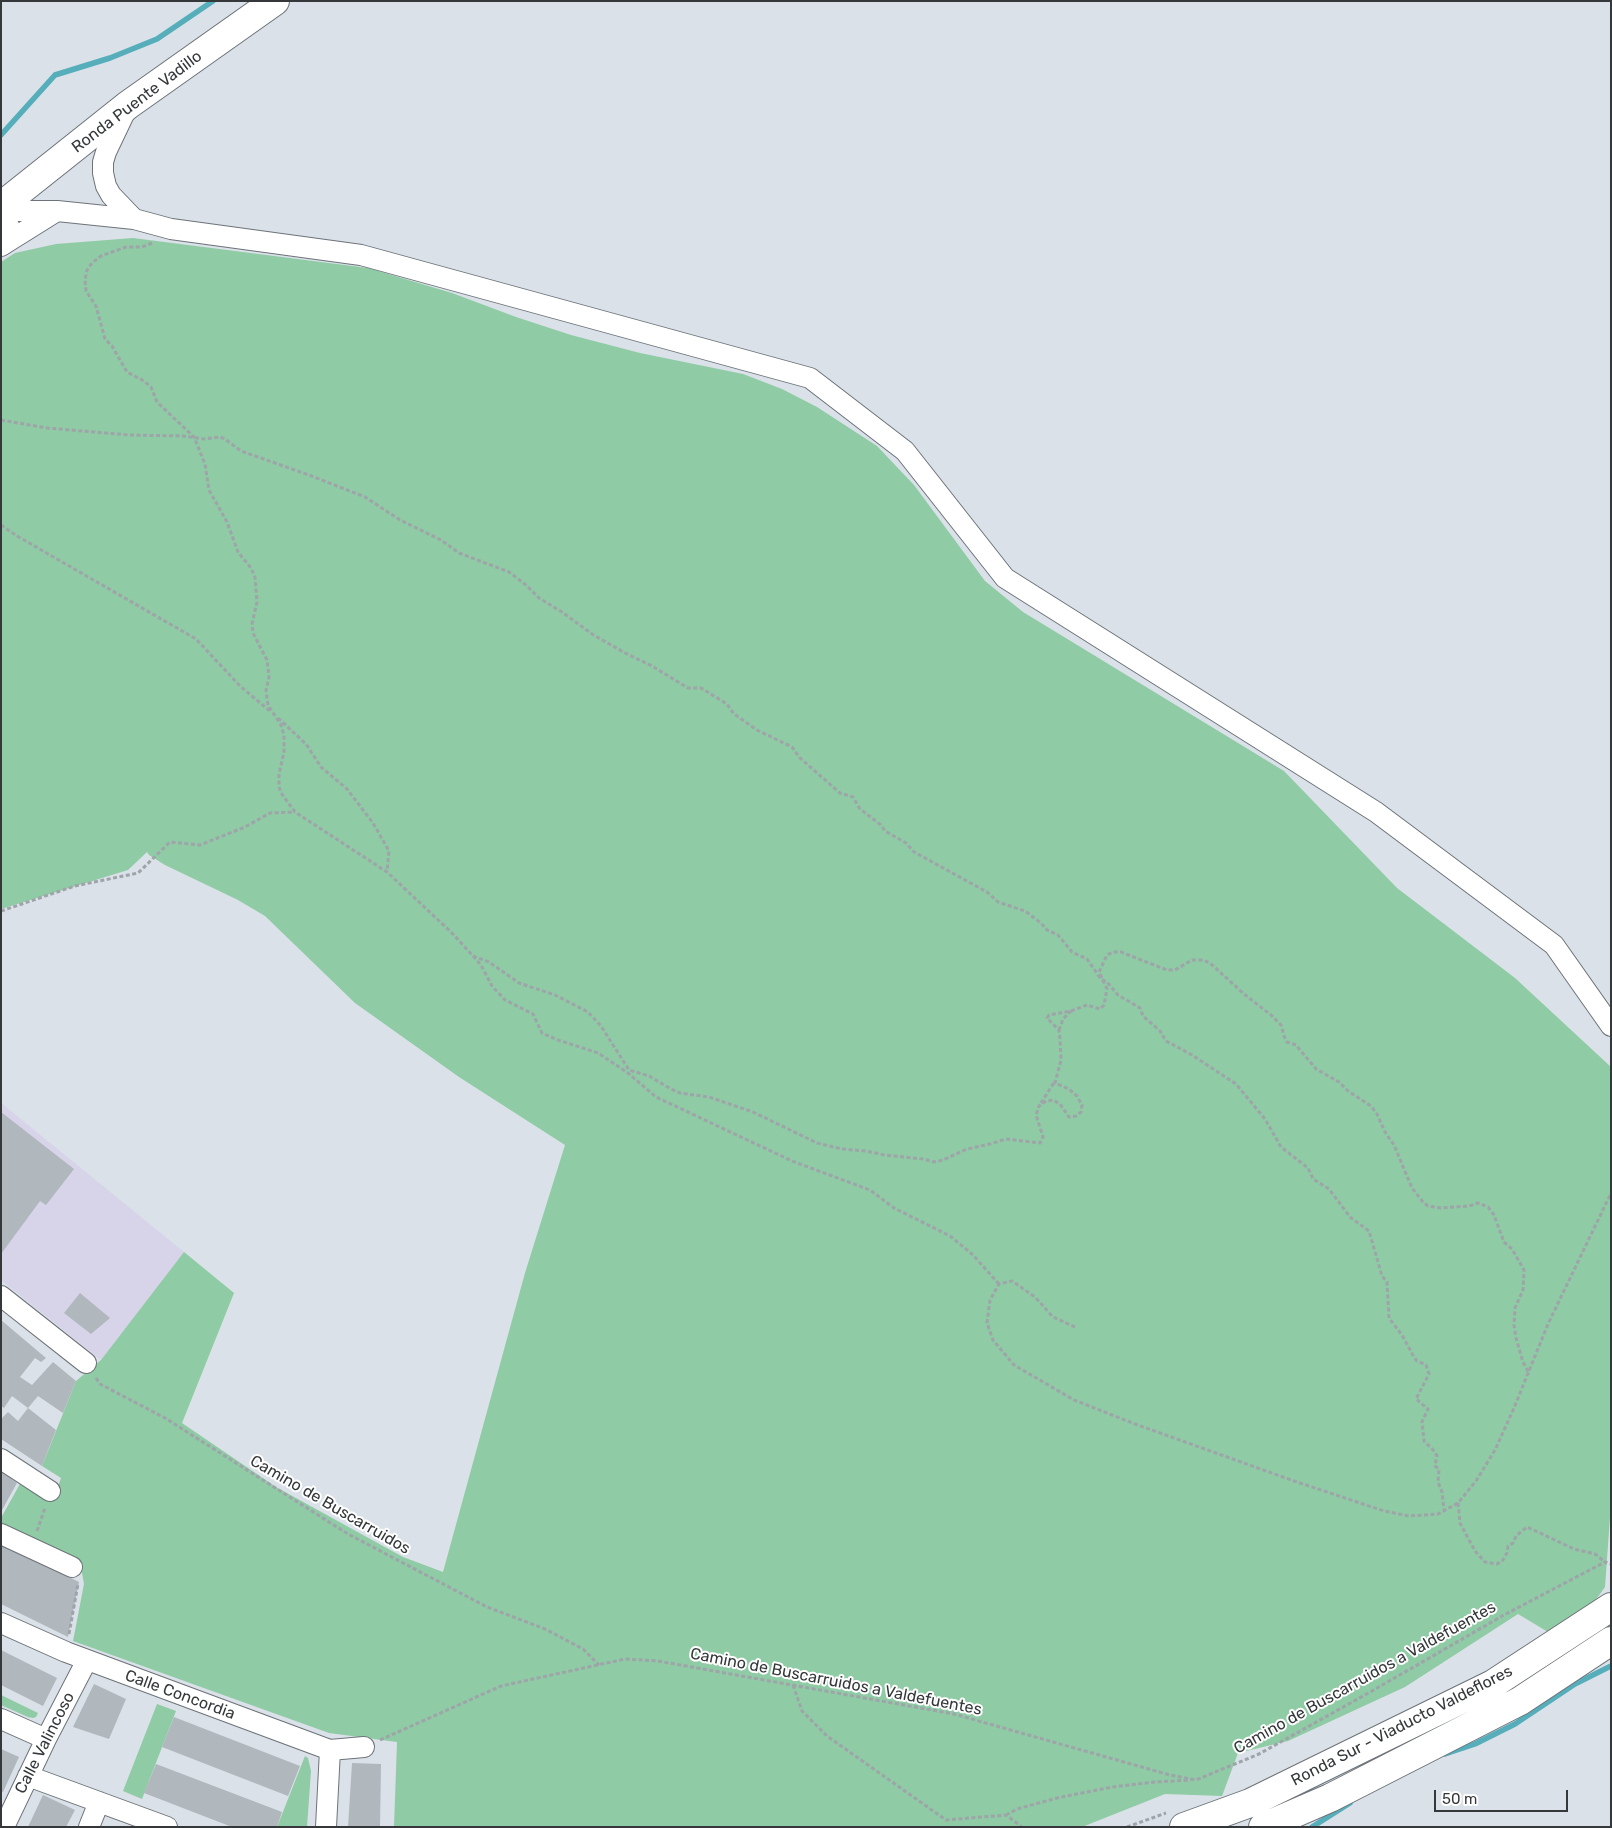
<!DOCTYPE html>
<style>
body{margin:0}
#map{position:relative;width:1612px;height:1828px;overflow:hidden;background:#dae1e8;font-family:Rubik,sans-serif}
canvas{display:block}
.frame{position:absolute;inset:0;border:2px solid #35383a;pointer-events:none}
.scale{position:absolute;left:1434px;top:1790px;width:134px;height:22px;box-sizing:border-box;border:2px solid #35383a;border-top:0;padding-left:6px;font-size:15px;line-height:18px;white-space:nowrap;color:#35383a;-webkit-text-stroke:4px #fff;paint-order:stroke}
</style>
<div id="map">
<canvas width="1612" height="1828"></canvas>
<div class="frame"></div>
<div class="scale">50 m</div>
</div>
<script>
const ctx = document.querySelector('canvas').getContext('2d');
ctx.lineJoin = 'round';
function fillPath(path, color) {
  ctx.fillStyle = color;
  ctx.fill(path, 'evenodd');
}
function poly(rows) {
  const path = new Path2D();
  for (const r of rows) {
    path.moveTo(r[0], r[1]);
    for (let i = 2; i < r.length; i += 2) path.lineTo(r[i], r[i + 1]);
  }
  return path;
}
function strokePath(path, color, width, dash) {
  ctx.strokeStyle = color;
  ctx.lineWidth = width;
  ctx.lineCap = dash ? 'butt' : 'round';
  ctx.setLineDash(dash || []);
  ctx.stroke(path);
}
function drawText(font, color, halo, rows, align = 'center') {
  ctx.font = font + ' Rubik,sans-serif';
  ctx.lineWidth = 4;
  ctx.setLineDash([]);
  ctx.textBaseline = 'middle';
  ctx.strokeStyle = halo;
  ctx.fillStyle = color;
  for (const [text, x, y, turn = 0] of rows) {
    ctx.save();
    ctx.translate(x, y);
    ctx.rotate((+turn || 0) * Math.PI / 180);
    ctx.textAlign = isNaN(turn) ? turn : align;
    if (halo) ctx.strokeText(text, 0, 0);
    ctx.fillText(text, 0, 0);
    ctx.restore();
  }
}
fillPath(poly([
 [1,1103,184,1252,101,1360,1,1280]
]), '#d7d3e9');
fillPath(poly([
 [133,238,368,268,452,293,516,317,571,335,640,353,743,374,782,389,817,407,877,446,914,485,985,581,1023,612,1284,771,1397,888,1515,978,1611,1067,1611,1503,1605,1587,1587,1612,1553,1635,1518,1614,1405,1687,1288,1741,1238,1753,1222,1796,1165,1794,1082,1827,394,1827,397,1742,329,1733,73,1641,84,1584,81,1567,74,1557,1,1524,1,1518,21,1482,54,1498,61,1478,42,1466,76,1381,101,1360,184,1252,234,1293,182,1423,276,1487,403,1557,443,1572,525,1273,565,1145,459,1077,355,1003,265,916,238,900,165,865,149,855,147,852,128,870,1,909,1,262,15,253,56,244],
 [1,1695,38,1713,36,1717,33,1718,28,1717,1,1705],
 [157,1704,176,1711,142,1799,123,1791],
 [305,1756,308,1758,311,1771,307,1827,277,1827]
]), '#8fcba4');
strokePath(poly([
 [1,135,55,75,110,58,157,39,213,1],
 [1445,1754,1475,1744,1515,1724,1575,1684,1611,1666],
 [1312,1827,1350,1803]
]), '#55aeba', 5.5);
fillPath(poly([
 [1,1112,74,1169,46,1205,40,1201,1,1254],
 [80,1293,110,1318,91,1334,64,1313],
 [1,1320,46,1358,41,1362,35,1358,20,1377,32,1385,53,1362,76,1381,63,1413,38,1396,28,1408,12,1396,4,1408,1,1406],
 [28,1408,56,1430,42,1466,1,1439,1,1419,8,1412,18,1421],
 [1,1471,17,1483,1,1512],
 [1,1544,79,1582,68,1637,1,1604],
 [1,1650,57,1678,43,1706,1,1685],
 [94,1684,126,1699,109,1739,73,1727],
 [174,1717,300,1766,288,1796,162,1747],
 [1,1749,19,1757,3,1792,1,1791],
 [352,1763,381,1764,380,1827,348,1827],
 [156,1764,282,1812,277,1827,232,1827,144,1793],
 [43,1795,75,1810,66,1827,28,1827]
]), '#b0b7bd');
const street = poly([
 [126,110,106,152,103,162,103,173,106,186,111,195,134,219],
 [1,211,57,211,134,219,171,229,361,255,810,378,905,451,1005,578,1376,812,1554,945,1611,1026],
 [1,246,57,211],
 [1,1296,86,1363],
 [1,1459,50,1491],
 [1,1534,72,1567],
 [1,1623,66,1652,330,1750,364,1747],
 [1,1719,46,1739],
 [28,1776,167,1827],
 [4,1827,46,1739,87,1660],
 [89,1827,99,1802],
 [326,1827,330,1750]
]);
const secondary = poly([
 [1,206,128,105,275,1],
 [1,219,6,229,1,241]
]);
const highway = poly([
 [1184,1827,1250,1803,1493,1684,1611,1607],
 [1263,1827,1330,1798,1520,1701,1611,1641]
]);
strokePath(street, '#6d7379', 22);
strokePath(secondary, '#6d7379', 30);
strokePath(highway, '#6d7379', 30);
strokePath(poly([
 [152,243,142,247,126,247,101,256,92,263,87,270,85,280,86,291,96,306,105,339,112,346,127,372,144,381,151,387,157,402,194,437,205,464,209,490,227,522,238,552,251,568,255,577,257,602,252,624,253,633,267,660,269,677,266,691,268,705,281,725,284,735,284,752,279,774,279,787,281,793,295,812,387,872,452,933,473,956,481,965,492,986,505,1000,533,1014,542,1033,558,1040,598,1053,628,1073,656,1097,792,1161,870,1190,894,1208,950,1236,972,1254,999,1284],
 [1,420,47,428,129,435,183,436,204,439,220,437,225,439,241,451,309,475,365,497,400,520,441,540,459,553,509,572,526,585,539,598,562,612,592,634,625,653,652,666,688,688,701,688,727,704,734,714,757,730,792,747,800,758,840,793,853,797,860,809,881,825,885,831,906,843,914,852,987,892,998,902,1025,911,1041,923,1047,930,1058,935,1072,952,1087,959,1101,979,1107,982,1118,995,1140,1008,1143,1016,1160,1031,1166,1041,1192,1055,1236,1084,1265,1119,1281,1147,1308,1168,1313,1179,1329,1189,1350,1217,1369,1231,1382,1276,1387,1282,1389,1318,1402,1335,1414,1357,1417,1361,1426,1365,1429,1374,1416,1399,1428,1409,1422,1422,1424,1441,1435,1452,1437,1456,1435,1466,1439,1469,1438,1482,1442,1492,1444,1510],
 [1,525,17,536,196,639,240,686,271,712],
 [278,718,306,744,321,767,347,789,373,823,389,851,387,872],
 [1,911,75,886,138,873,170,842,200,845,245,827,270,813,295,812],
 [473,956,489,962,519,983,555,995,588,1012,601,1026,629,1070,649,1076,671,1089,680,1093,709,1097,753,1112,817,1143,842,1149,866,1151,885,1155,923,1159,934,1162,943,1160,967,1149,990,1144,1006,1139,1040,1143,1043,1137,1036,1115,1039,1106,1046,1101,1053,1100,1060,1104,1069,1117,1076,1116,1081,1112,1082,1105,1077,1096,1069,1089,1055,1083,1061,1060,1060,1039,1059,1030,1047,1018,1049,1015,1071,1011,1087,1005,1100,1009,1104,1005,1107,989,1099,972,1107,955,1113,952,1121,952,1167,970,1175,970,1192,960,1203,960,1210,963,1244,994,1271,1015,1281,1025,1284,1036,1287,1042,1296,1045,1316,1069,1339,1082,1348,1091,1371,1106,1377,1114,1385,1132,1394,1145,1412,1188,1423,1202,1428,1206,1441,1208,1469,1206,1478,1203,1488,1207,1494,1215,1504,1242,1512,1249,1524,1270,1523,1290,1515,1308,1514,1325,1516,1338,1523,1362,1529,1373],
 [1059,1030,1063,1019,1071,1011],
 [1041,1103,1055,1081],
 [1075,1327,1053,1317,1035,1297,1012,1281,999,1284,990,1300,987,1323,993,1340,1014,1365,1074,1400,1135,1424,1294,1481,1384,1511,1409,1516,1438,1514,1458,1503,1476,1481,1495,1450,1514,1408,1548,1324,1611,1193],
 [96,1378,100,1384,165,1418,348,1534,487,1607,545,1629,583,1649,599,1665],
 [1458,1503,1460,1523,1475,1551,1485,1562,1497,1564,1503,1560,1507,1553,1508,1546,1513,1543,1516,1536,1527,1527,1574,1549,1595,1554,1605,1562],
 [37,1531,45,1508],
 [69,1634,78,1584],
 [793,1685,802,1711,827,1736,946,1820,1006,1815,1022,1827],
 [380,1740,501,1686,625,1659,658,1661,954,1714,1170,1775,1196,1780,1259,1754,1372,1691,1502,1616,1605,1562,1611,1564],
 [1006,1815,1017,1809,1057,1798,1112,1787,1155,1782,1191,1780],
 [1127,1827,1166,1813]
]), '#9ea4a9', 3, [4, 2.5]);
strokePath(street, '#fff', 20);
strokePath(secondary, '#fff', 28);
strokePath(highway, '#fff', 28);
drawText('16px', '#35383a', '#fff', [
 ["Ronda Puente Vadillo",137,102,-37],
 ["Camino de Buscarruidos",330,1505,30],
 ["Camino de Buscarruidos a Valdefuentes",1365,1678,-29],
 ["Camino de Buscarruidos a Valdefuentes",836,1682,11],
 ["Calle Concordia",180,1695,20],
 ["Ronda Sur - Viaducto Valdeflores",1402,1726,-27],
 ["Calle Valincoso",45,1743,-63]
]);
</script>
